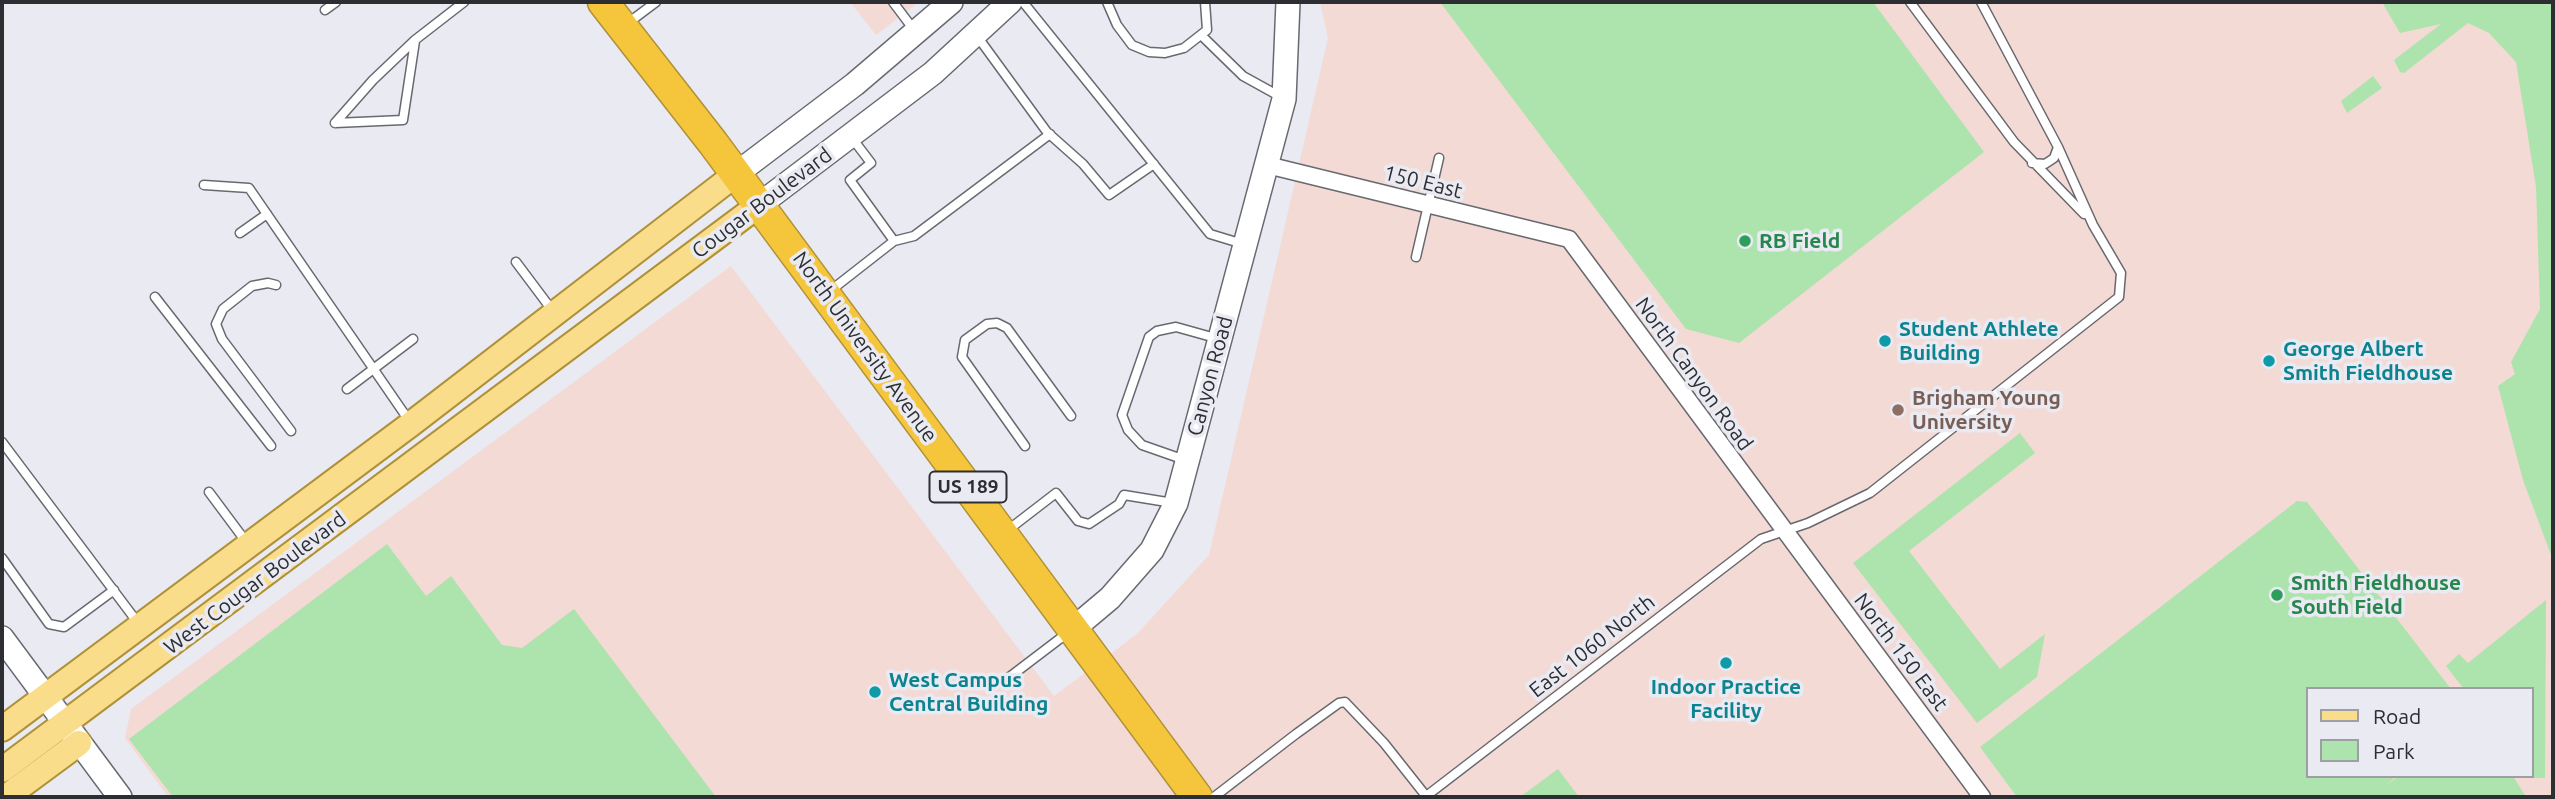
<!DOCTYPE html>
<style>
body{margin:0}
#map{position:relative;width:2555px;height:799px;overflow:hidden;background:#e9eaf2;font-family:Ubuntu,sans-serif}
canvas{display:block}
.frame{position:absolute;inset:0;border:4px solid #2d2e31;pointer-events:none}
.legend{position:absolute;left:2306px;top:687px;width:228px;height:91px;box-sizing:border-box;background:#e9eaf2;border:2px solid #9e9fa5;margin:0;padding:9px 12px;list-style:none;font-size:21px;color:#2d2e31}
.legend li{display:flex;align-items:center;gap:14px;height:35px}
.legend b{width:35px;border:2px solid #9e9fa5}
</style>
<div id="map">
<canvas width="2555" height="799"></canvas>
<div class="frame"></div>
<ul class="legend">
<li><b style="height:9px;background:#f9dd8a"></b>Road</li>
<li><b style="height:19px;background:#ade3ad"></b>Park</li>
</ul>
</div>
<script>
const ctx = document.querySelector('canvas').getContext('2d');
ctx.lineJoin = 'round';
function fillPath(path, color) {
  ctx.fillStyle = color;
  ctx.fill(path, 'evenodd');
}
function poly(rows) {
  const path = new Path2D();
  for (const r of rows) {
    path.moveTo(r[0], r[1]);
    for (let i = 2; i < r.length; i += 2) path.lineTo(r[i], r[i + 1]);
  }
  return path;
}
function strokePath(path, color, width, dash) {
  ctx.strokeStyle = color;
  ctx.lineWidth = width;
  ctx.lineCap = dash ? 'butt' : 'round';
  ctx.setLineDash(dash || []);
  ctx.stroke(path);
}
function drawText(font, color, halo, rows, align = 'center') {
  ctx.font = font + ' Ubuntu,sans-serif';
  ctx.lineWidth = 7;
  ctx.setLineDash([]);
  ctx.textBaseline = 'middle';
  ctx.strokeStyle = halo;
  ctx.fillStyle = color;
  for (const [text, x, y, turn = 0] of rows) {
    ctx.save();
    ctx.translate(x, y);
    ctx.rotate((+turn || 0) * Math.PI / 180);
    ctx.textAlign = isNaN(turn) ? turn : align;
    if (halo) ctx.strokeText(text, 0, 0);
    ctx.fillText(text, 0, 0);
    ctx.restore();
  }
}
fillPath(poly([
 [850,2,919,2,876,35],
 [1320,2,2553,2,2553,797,168,797,125,738,131,709,731,266,1054,696,1137,634,1209,555,1328,38],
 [2308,689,2532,689,2532,776,2308,776]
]), '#f4dad5');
fillPath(poly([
 [1440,2,1873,2,1984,152,1739,343,1686,329],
 [2382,2,2553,2,2553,560,2523,480,2498,386,2515,374,2511,362,2540,309,2536,187,2516,62,2489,33,2468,23,2404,73,2400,72,2394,60,2441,24,2400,33],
 [2373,76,2382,88,2347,113,2341,101],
 [2020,433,2035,453,1909,551,2000,669,2045,634,2037,677,1977,723,1853,563],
 [2297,501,2307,502,2451,689,2308,689,2308,776,2397,776,2385,786,2399,776,2513,776,2526,797,2017,797,1980,747],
 [387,544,426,596,451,576,502,645,522,648,574,609,716,797,173,797,129,739],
 [2546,600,2545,778,2533,778,2532,689,2464,689,2446,666,2459,654,2468,663],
 [1558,769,1579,797,1520,797]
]), '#ade3ad');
const lane = poly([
 [893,2,914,30],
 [1023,2,1210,234,1243,244],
 [1107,2,1117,25,1132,45,1149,52,1165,53,1184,48,1207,30,1205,2],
 [1910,2,2014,142,2084,214],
 [325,10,336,2],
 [628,23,656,2],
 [1201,35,1243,76,1281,97],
 [977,36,1047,132,1083,164,1109,195,1154,164],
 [335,123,373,80,415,40,464,2],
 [335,123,403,120,415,41],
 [2032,163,2045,164,2054,158,2058,147],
 [204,185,249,188,410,422],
 [240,233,267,214],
 [894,241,914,236,1050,134],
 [1416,257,1439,158],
 [516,262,552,310],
 [276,285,268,283,252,286,223,309,216,324,222,339,291,431],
 [830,291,894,241,850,180,871,163,852,138],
 [155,297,271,446],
 [347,389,413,339],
 [2,442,138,623],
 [1025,446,962,357,965,340,987,324,997,323,1007,328,1071,416],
 [1185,460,1142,445,1128,430,1122,415,1149,337,1157,331,1176,327,1219,339],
 [209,492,247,543],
 [1008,530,1056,493,1078,521,1089,524,1119,504,1124,495,1173,503],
 [2,558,49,624,64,627,114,590],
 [1003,682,1070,631],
 [1214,797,1296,734,1339,703,1345,702,1384,743,1426,796],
 [1425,797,1761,539,1808,523,1870,493,2119,297,2121,273,2093,225,2058,147,1981,2]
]);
const street = poly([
 [1267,165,1569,239,1982,797]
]);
const secondary = poly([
 [736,174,855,84,951,2],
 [759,205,933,73,1010,2],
 [1072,630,1110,598,1152,550,1176,503,1284,99,1288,2],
 [2,638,120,797]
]);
const primary = poly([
 [2,729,411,424,736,174],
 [2,770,759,205],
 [6,797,79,743]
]);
const highway = poly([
 [603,2,713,143,1197,797]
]);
strokePath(lane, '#686970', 11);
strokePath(street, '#686970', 19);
strokePath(secondary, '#686970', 26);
strokePath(primary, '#af9138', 28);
strokePath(highway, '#af9138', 33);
strokePath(lane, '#fff', 8);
strokePath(street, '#fff', 16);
strokePath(secondary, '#fff', 23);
strokePath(primary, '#f9dd8a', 24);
strokePath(highway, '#f5c63c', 30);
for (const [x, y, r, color] of [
 [1745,241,7,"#2e9e5b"],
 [1885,341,7,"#0f9aa8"],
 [2269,361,7,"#0f9aa8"],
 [1898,410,7,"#8d6e63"],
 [2277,595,7,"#2e9e5b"],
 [1726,663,7,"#0f9aa8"],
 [875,692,7,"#0f9aa8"]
]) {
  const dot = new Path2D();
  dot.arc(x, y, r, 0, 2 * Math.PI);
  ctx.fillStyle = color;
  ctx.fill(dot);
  strokePath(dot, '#e9eaf2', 2.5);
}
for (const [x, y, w] of [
 [968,487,77]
]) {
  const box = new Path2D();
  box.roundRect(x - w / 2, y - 15.5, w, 31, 5);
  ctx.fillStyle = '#e9eaf2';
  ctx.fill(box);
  strokePath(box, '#2d2e31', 2);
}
drawText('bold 19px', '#2d2e31', null, [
 ["US 189",968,487]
]);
drawText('21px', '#2d2e31', '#e9eaf2', [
 ["150 East",1423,182,14],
 ["Cougar Boulevard",762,203,-37],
 ["North University Avenue",865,347,54],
 ["North Canyon Road",1694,374,54],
 ["Canyon Road",1210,376,-75],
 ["West Cougar Boulevard",255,583,-37],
 ["East 1060 North",1592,646,-38],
 ["North 150 East",1901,652,53]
]);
drawText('bold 21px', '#27864d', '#e9eaf2', [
 ["RB Field",1759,241],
 ["Smith Fieldhouse",2291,583],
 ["South Field",2291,607]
], 'left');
drawText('bold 21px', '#0d838f', '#e9eaf2', [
 ["Student Athlete",1899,329],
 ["Building",1899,353],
 ["George Albert",2283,349],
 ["Smith Fieldhouse",2283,373],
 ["West Campus",889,680],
 ["Central Building",889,704],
 ["Indoor Practice",1726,687,"center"],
 ["Facility",1726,711,"center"]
], 'left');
drawText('bold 21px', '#785e54', '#e9eaf2', [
 ["Brigham Young",1912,398],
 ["University",1912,422]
], 'left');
</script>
